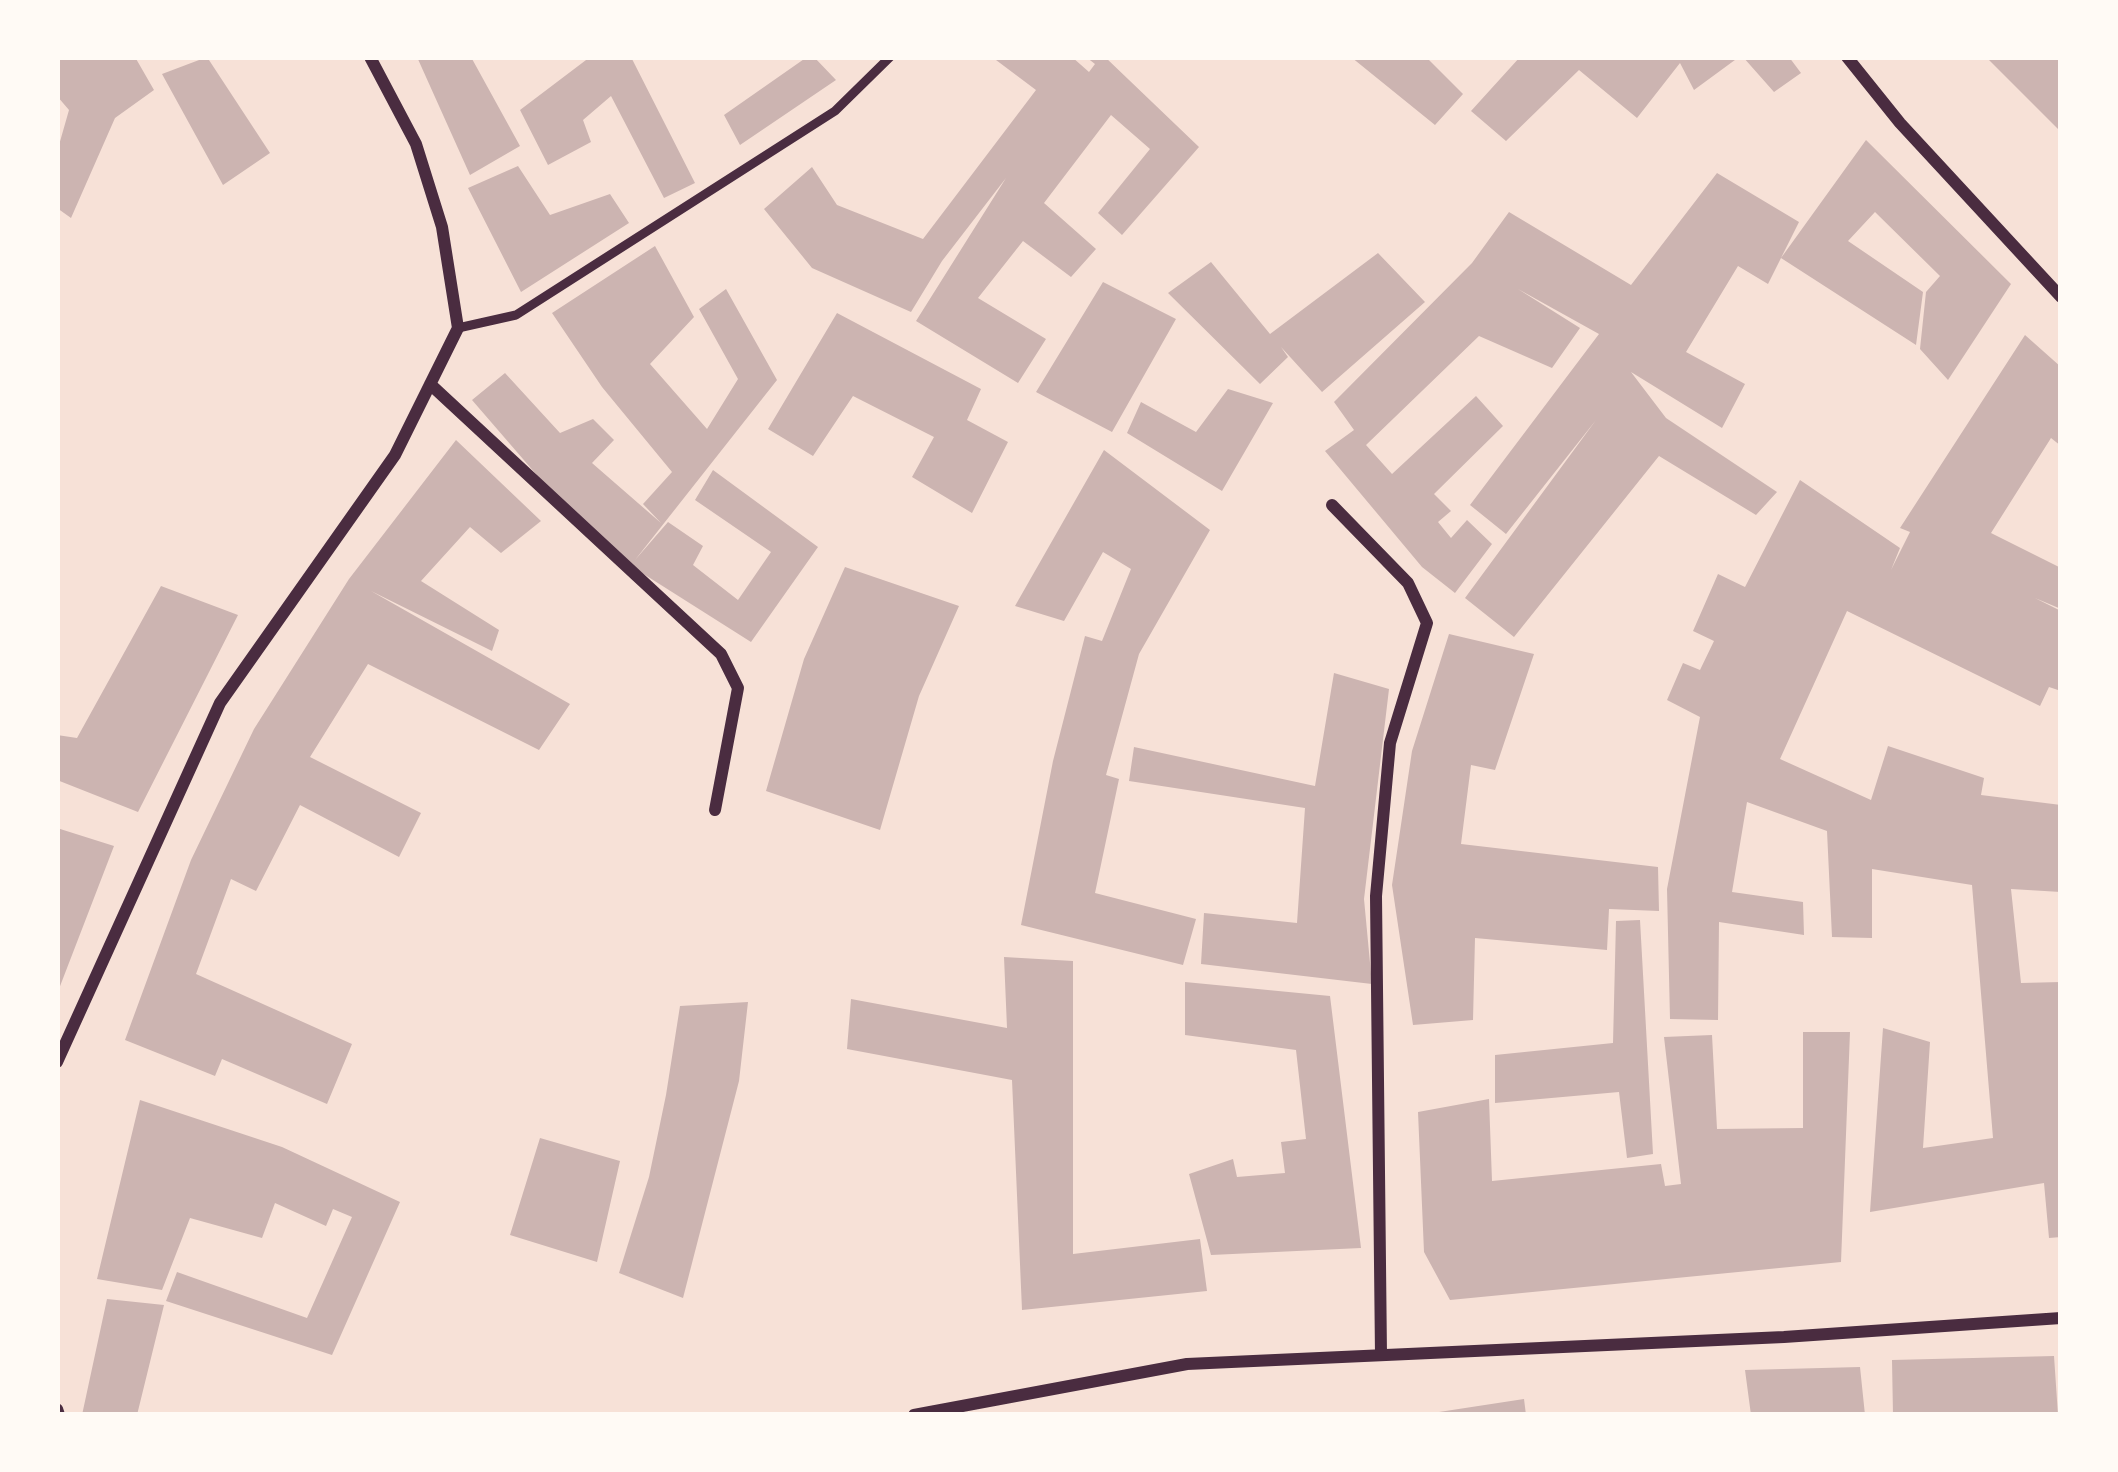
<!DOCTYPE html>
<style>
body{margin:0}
#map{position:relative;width:2118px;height:1472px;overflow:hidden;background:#f7e1d7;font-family:"Open Sans",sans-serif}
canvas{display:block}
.frame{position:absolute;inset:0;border:60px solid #fffaf5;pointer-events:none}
</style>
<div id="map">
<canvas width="2118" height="1472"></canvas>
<div class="frame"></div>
</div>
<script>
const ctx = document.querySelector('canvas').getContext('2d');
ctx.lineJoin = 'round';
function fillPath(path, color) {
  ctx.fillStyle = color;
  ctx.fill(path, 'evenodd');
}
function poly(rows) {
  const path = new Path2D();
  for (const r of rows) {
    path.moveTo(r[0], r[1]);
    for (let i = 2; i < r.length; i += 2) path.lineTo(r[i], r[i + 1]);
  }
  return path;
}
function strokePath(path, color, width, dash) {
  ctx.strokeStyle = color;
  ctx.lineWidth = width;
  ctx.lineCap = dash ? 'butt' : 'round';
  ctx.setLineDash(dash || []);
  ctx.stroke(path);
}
fillPath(poly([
 [57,57,135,57,154,90,115,118,71,218,57,208,57,152,69,110,57,96],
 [207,57,270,153,223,185,162,74],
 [417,57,471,57,520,146,470,175],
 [590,57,631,57,695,183,664,198,611,96,583,120,591,142,548,165,520,110],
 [807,57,814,57,836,80,740,145,724,115],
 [992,57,1072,57,1089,72,1095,64,1086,57,1105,57,1199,147,1122,235,1098,213,1150,149,1111,115,1044,203,1096,249,1071,277,1023,241,978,298,1046,339,1018,383,916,321,1006,178,942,261,911,312,812,268,764,209,812,167,837,205,923,239,1036,90],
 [1351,57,1426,57,1463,94,1435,125],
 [1520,57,1677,58,1739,57,1694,90,1680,63,1637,118,1579,70,1506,141,1471,111],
 [1743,57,1789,57,1801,73,1774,92],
 [1986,57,2061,57,2061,132],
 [1866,140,2011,284,1948,380,1920,349,1926,292,1940,276,1875,212,1848,241,1923,292,1916,345,1781,258],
 [518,166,550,215,610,194,629,223,521,292,468,188],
 [1717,173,1799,222,1768,284,1738,266,1686,352,1745,384,1722,428,1631,372,1666,418,1777,492,1756,515,1659,456,1514,637,1465,598,1596,420,1506,534,1470,505,1599,334,1518,289,1580,328,1552,368,1479,336,1366,445,1392,474,1476,396,1503,426,1434,494,1451,511,1438,522,1451,538,1467,520,1492,544,1455,593,1422,567,1325,451,1354,430,1334,402,1472,263,1509,212,1631,285],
 [655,246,694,317,650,364,707,429,738,379,699,309,726,289,777,380,635,560,668,522,703,546,693,565,738,600,771,552,695,500,713,470,818,547,751,642,631,566,561,503,472,400,505,373,560,433,593,419,614,440,592,463,661,523,643,504,672,472,602,387,552,313],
 [1378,253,1425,302,1322,392,1281,347,1288,357,1260,384,1168,293,1211,262,1270,334],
 [1103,282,1176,319,1112,432,1036,392],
 [837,313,981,389,967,420,1008,442,972,513,912,477,934,437,853,396,813,456,768,429],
 [2025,335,2061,367,2061,446,2051,438,1991,533,2061,568,2061,609,2035,598,2061,611,2061,691,2049,687,2040,706,1847,611,1780,759,1871,800,1888,746,1984,778,1981,795,2061,805,2061,892,2011,889,2021,983,2061,982,2061,1237,2049,1238,2044,1183,1870,1212,1883,1028,1930,1042,1923,1148,1993,1138,1972,885,1872,869,1872,938,1832,937,1827,831,1747,802,1732,892,1803,902,1804,935,1719,922,1718,1020,1670,1019,1667,889,1700,717,1667,700,1683,663,1700,670,1714,641,1693,631,1718,574,1745,587,1800,480,1900,548,1891,570,1910,532,1900,528],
 [1228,389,1273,403,1222,491,1127,433,1141,402,1196,432],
 [456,440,541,521,501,553,470,527,421,581,499,630,492,651,371,591,570,704,539,750,368,664,310,757,421,813,399,857,300,805,256,891,231,879,196,974,352,1044,327,1104,222,1059,215,1076,125,1040,191,860,254,729,349,579],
 [1104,450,1210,530,1139,654,1106,775,1119,779,1095,893,1196,919,1183,965,1021,925,1053,761,1085,636,1102,641,1131,569,1103,552,1064,621,1015,606],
 [845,567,959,606,919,696,880,830,766,791,804,659],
 [161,586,238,615,138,812,57,780,57,735,77,738],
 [1449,634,1534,654,1495,770,1471,765,1461,844,1658,867,1659,911,1609,909,1607,950,1475,938,1473,1020,1413,1025,1392,885,1412,751],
 [1334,673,1389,689,1364,899,1372,984,1201,964,1204,913,1297,923,1305,808,1129,781,1134,747,1315,786],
 [57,828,114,846,57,994],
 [1640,920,1653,1154,1627,1158,1619,1092,1495,1103,1495,1055,1613,1043,1616,921],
 [1004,957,1073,961,1073,1254,1200,1239,1207,1291,1022,1310,1012,1080,847,1049,851,999,1007,1028],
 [1185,982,1330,996,1361,1248,1211,1255,1189,1174,1233,1159,1237,1177,1285,1173,1281,1142,1306,1139,1296,1050,1185,1035],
 [748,1002,739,1081,683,1298,619,1273,649,1177,666,1095,680,1006],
 [1803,1032,1850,1032,1841,1262,1450,1300,1424,1252,1418,1112,1489,1099,1492,1181,1661,1164,1665,1186,1681,1184,1664,1037,1712,1035,1717,1129,1803,1128],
 [140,1100,282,1147,400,1202,332,1355,166,1301,177,1272,307,1318,352,1217,333,1209,326,1226,275,1203,262,1238,190,1218,162,1290,97,1279],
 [540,1138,620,1161,597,1262,510,1235],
 [107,1299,164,1305,137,1415,82,1415],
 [2054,1356,2058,1415,1893,1415,1892,1360],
 [1860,1367,1865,1415,1751,1415,1745,1370],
 [1524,1399,1526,1415,1439,1415,1439,1412]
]), '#ccb4b1');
strokePath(poly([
 [458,328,516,315,835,111,890,57]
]), '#4a2c40', 9);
strokePath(poly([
 [1847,57,1900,123,2061,297],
 [430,384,721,654,738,688,715,810],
 [1332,505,1408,583,1427,623,1390,743,1376,896,1381,1355],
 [57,1062,220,703,395,455,458,328,442,227,416,144,370,57],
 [57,1409,59,1415],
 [914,1415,1187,1364,1784,1337,2061,1318]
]), '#4a2c40', 12);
</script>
